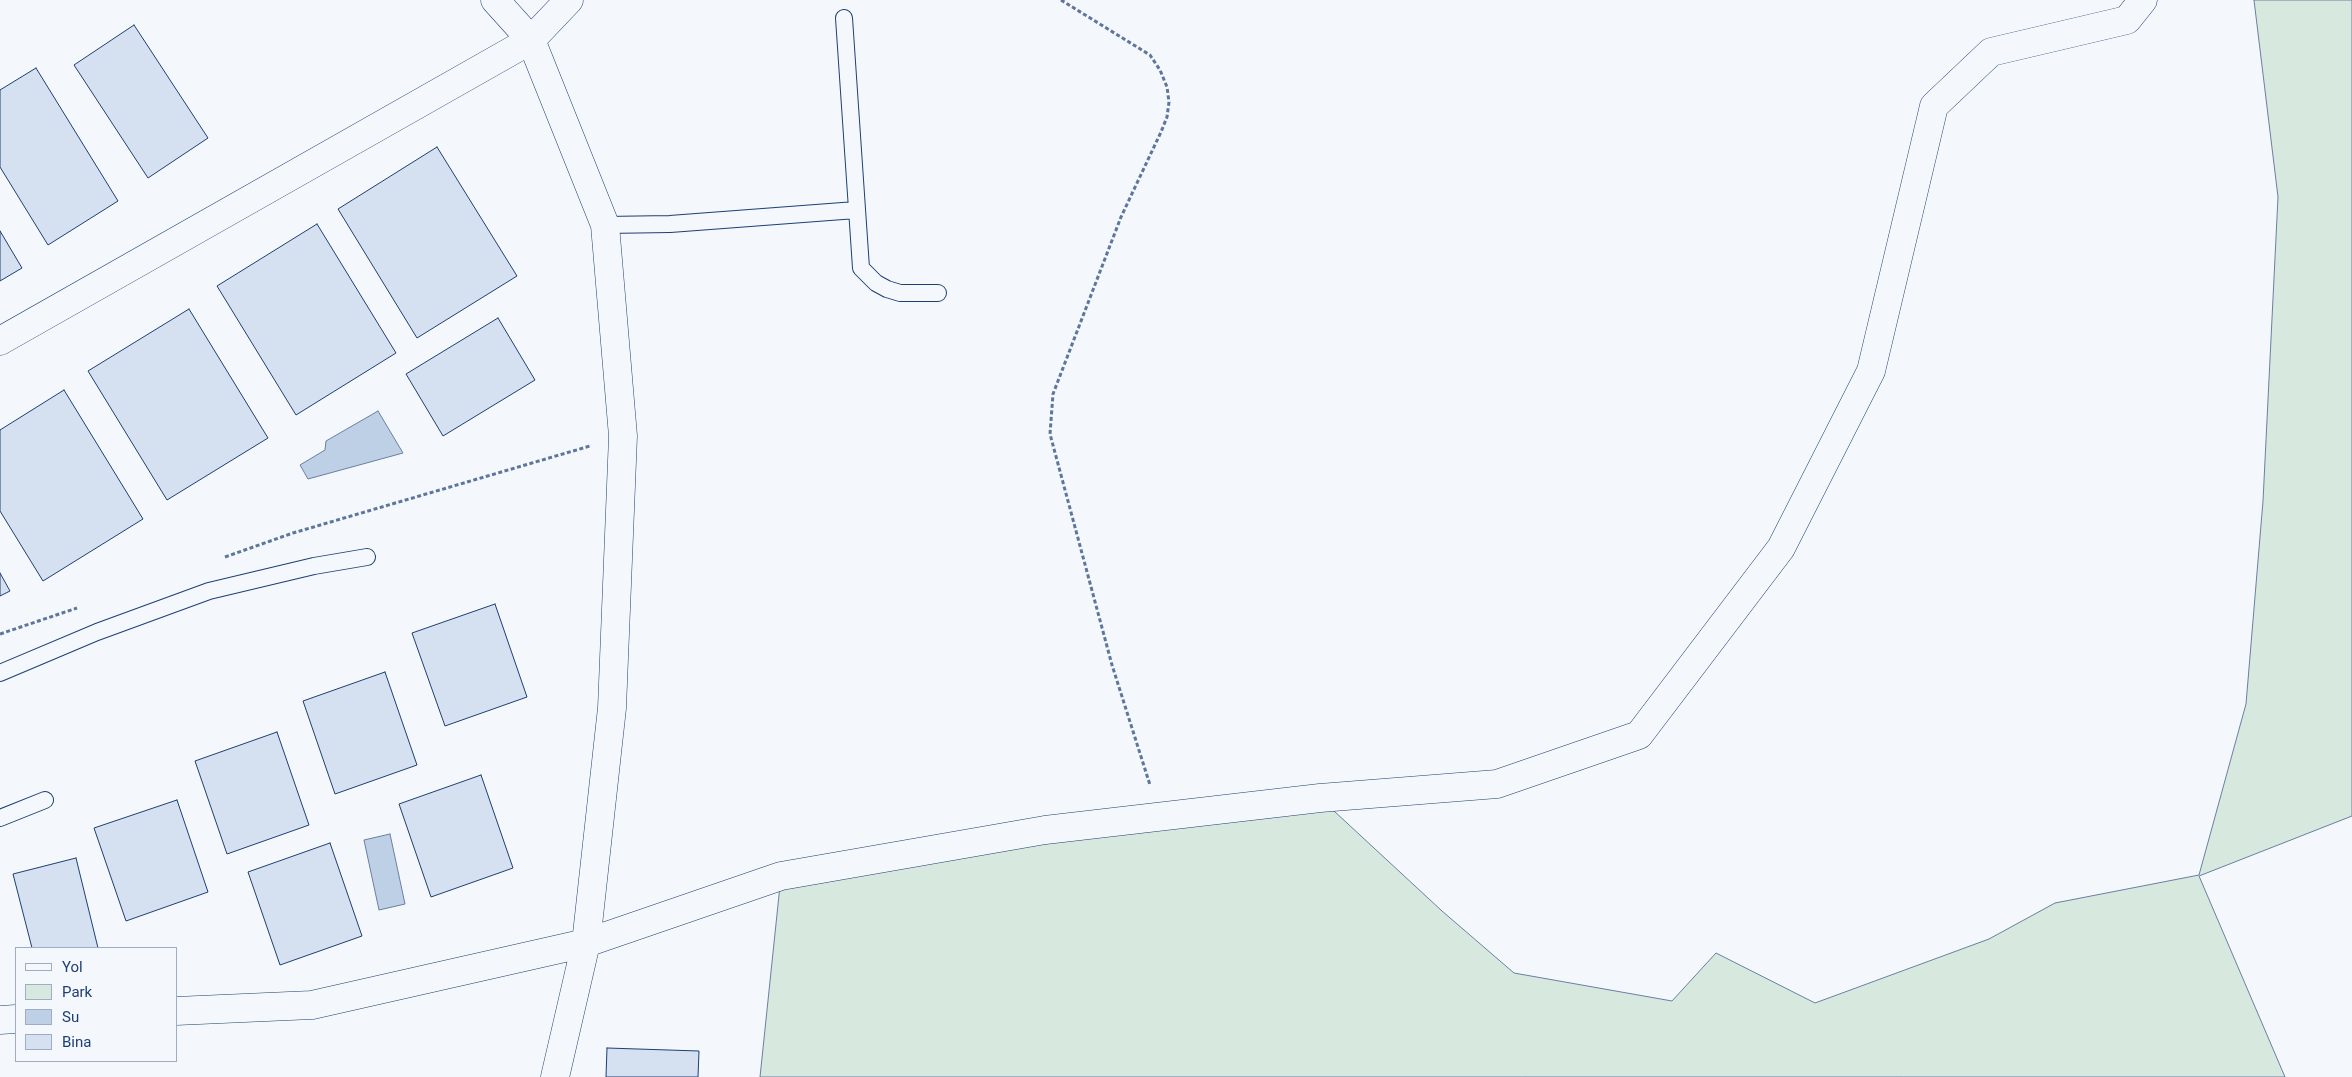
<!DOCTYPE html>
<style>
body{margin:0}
#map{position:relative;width:2352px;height:1077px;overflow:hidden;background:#f4f7fb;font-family:Roboto,sans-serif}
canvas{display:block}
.legend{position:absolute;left:15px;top:947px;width:162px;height:115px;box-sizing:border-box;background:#f4f7fb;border:1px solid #9eadc5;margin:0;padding:6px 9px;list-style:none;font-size:15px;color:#1d3f73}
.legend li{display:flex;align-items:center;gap:10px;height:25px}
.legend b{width:25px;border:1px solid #9eadc5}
</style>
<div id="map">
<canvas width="2352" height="1077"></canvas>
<ul class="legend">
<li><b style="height:6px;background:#f4f7fb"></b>Yol</li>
<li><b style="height:14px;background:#d7e8df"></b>Park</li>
<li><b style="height:14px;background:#bed0e5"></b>Su</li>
<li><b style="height:14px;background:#d5e0f0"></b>Bina</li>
</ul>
</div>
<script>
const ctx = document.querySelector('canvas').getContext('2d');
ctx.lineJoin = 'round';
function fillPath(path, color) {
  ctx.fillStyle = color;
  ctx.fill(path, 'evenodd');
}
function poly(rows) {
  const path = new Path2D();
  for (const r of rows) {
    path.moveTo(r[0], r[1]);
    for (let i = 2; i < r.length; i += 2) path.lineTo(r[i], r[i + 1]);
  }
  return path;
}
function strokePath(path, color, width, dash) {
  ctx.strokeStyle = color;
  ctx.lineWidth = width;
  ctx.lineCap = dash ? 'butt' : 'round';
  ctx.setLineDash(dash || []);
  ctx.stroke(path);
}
const green = poly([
 [2254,0,2352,0,2352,816,2199,876,2285,1077,760,1077,781,876,1320,798,1442,911,1514,973,1672,1001,1716,953,1815,1003,1989,939,2055,903,2199,875,2246,704,2263,501,2278,197,2254,0]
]);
fillPath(green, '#d7e8df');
strokePath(green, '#687fa3', 1);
const water = poly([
 [378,411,403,453,308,479,300,465,325,450,326,441,378,411],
 [390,834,405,904,379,910,364,840,390,834]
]);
fillPath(water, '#bed0e5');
strokePath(water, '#687fa3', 1);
const building = poly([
 [134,25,208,138,148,178,74,65,134,25],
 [36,68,118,201,48,245,0,167,0,90,36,68],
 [437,147,517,276,417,338,338,209,437,147],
 [317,224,396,353,296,415,217,286,317,224],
 [0,231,22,268,0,281,0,231],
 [189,309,268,438,167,500,88,371,189,309],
 [498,318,535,380,443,436,406,374,498,318],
 [64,390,143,519,43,581,0,511,0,430,64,390],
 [0,573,10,591,0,596,0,573],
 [495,604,527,697,445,726,412,633,495,604],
 [385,672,417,765,335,794,303,701,385,672],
 [277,732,309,825,227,854,195,761,277,732],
 [481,775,513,868,431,897,399,804,481,775],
 [177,800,208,892,126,921,94,828,177,800],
 [330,843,362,936,280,965,248,872,330,843],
 [76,858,98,948,32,948,13,874,76,858],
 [607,1048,699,1051,698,1077,606,1077,607,1048]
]);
fillPath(building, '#d5e0f0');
strokePath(building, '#1d3f73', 1);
const service = poly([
 [844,18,861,268,876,283,887,289,900,293,938,293],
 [605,225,670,224,856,210],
 [0,673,97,632,209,591,314,566,367,557],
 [0,818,45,800]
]);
const minor = poly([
 [495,0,531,40,605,225,623,436,612,708,586,943,555,1077],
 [0,341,531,40,569,0],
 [176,1011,312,1005,586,943,781,876,1045,830,1320,798,1497,784,1639,735,1781,548,1871,371,1934,106,1991,52,2127,20,2143,0],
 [0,1020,16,1019]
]);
strokePath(service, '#1d3f73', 18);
strokePath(minor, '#1d3f73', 29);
strokePath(poly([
 [1061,0,1150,55,1160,70,1167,87,1169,102,1167,117,1161,132,1121,217,1053,394,1050,434,1112,665,1150,785],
 [225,557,293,533,590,446],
 [0,634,77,608]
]), '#5e769c', 3, [4, 2.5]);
strokePath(service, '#f4f7fb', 16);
strokePath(minor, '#f4f7fb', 28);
</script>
